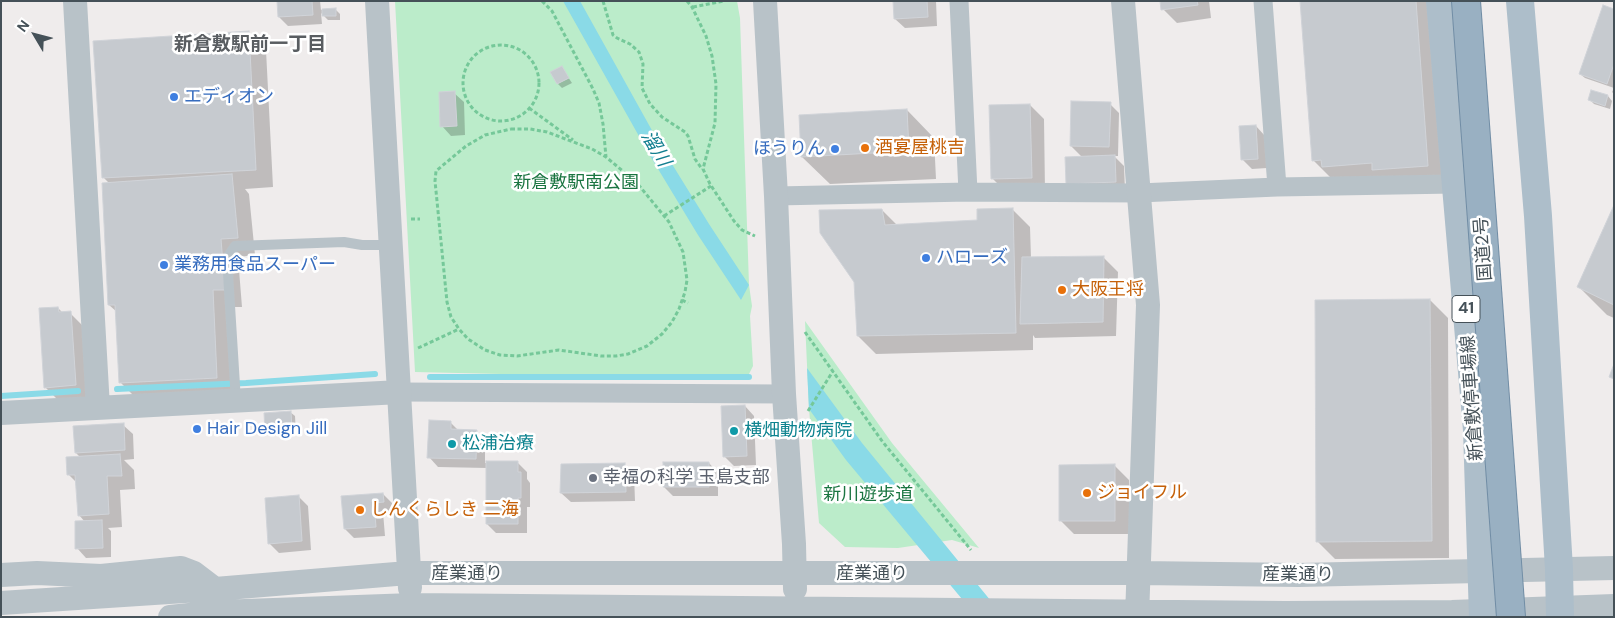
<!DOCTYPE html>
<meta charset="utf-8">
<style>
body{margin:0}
#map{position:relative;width:1615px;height:618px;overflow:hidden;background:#efecec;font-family:"DM Sans",sans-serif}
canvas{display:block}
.frame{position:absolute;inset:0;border:2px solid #455158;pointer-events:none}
.north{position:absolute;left:10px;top:10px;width:50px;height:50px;-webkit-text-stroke:4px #fff;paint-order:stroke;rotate:307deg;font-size:14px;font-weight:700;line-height:20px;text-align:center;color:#455158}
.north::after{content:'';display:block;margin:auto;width:18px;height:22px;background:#455158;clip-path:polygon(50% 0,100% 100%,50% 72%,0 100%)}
</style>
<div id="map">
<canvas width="1615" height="618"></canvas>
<div class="frame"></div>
<div class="north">N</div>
</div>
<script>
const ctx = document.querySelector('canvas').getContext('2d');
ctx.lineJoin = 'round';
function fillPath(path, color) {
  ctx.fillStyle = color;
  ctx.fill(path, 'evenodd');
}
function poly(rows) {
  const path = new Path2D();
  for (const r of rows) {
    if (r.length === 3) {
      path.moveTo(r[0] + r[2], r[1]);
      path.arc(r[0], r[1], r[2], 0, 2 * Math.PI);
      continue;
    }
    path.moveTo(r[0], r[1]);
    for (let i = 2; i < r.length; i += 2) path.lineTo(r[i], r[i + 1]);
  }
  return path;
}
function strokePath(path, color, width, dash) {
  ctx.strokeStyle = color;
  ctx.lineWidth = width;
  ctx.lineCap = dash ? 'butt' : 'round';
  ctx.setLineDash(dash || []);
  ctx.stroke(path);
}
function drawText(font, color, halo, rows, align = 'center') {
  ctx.font = font + ' "DM Sans","Noto Sans JP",sans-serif';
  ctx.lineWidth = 5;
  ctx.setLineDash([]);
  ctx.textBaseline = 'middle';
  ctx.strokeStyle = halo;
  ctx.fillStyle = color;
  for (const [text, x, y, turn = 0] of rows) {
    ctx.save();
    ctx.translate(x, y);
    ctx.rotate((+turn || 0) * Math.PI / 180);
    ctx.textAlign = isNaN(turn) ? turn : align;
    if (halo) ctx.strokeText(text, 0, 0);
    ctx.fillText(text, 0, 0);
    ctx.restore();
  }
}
fillPath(poly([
 [395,1,737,1,740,18,749,285,752,306,750,316,753,366,749,374,501,374,415,372],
 [805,321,892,443,979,548,952,540,898,548,845,547,819,523,809,409]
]), '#bbecca');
fillPath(poly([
 [563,1,580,1,659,143,709,224,749,285,741,300,698,235,649,154],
 [807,368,862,443,1004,617,977,617,846,460,809,409]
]), '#8adae7');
fillPath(poly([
 [278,1,320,1,321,10,336,10,340,14,340,20,328,20,321,13,322,24,288,26,279,17],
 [894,1,936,1,937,26,905,28,895,19],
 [1162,1,1209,1,1211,18,1177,23,1163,9],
 [1302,1,1432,1,1445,183,1331,178,1313,160],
 [1614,10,1614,94,1612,92,1614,88,1585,78,1580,74],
 [249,32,266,50,273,187,245,189,249,194,255,255,238,257,242,307,231,307,235,395,138,400,120,382,117,312,109,305,110,184,103,177],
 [562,68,572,83,562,88,558,84],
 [1592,92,1608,96,1612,101,1610,109,1594,104,1590,100],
 [454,93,464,102,465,135,451,136,442,126],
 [1110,104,1119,113,1118,156,1114,156,1124,166,1125,191,1077,193,1083,158,1071,146],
 [1030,105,1044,119,1045,191,1006,192,992,178],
 [907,110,934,138,936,179,830,184,802,157],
 [1256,126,1265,136,1267,168,1252,169,1242,159],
 [1614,208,1614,318,1607,315,1579,287],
 [1012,209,1030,227,1031,258,1104,258,1118,272,1116,336,1035,338,1033,335,1033,350,876,354,858,336,882,210,897,225,978,221],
 [1430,300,1448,318,1449,558,1335,559,1317,541],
 [58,308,63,313,70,313,84,327,89,399,59,401,45,387],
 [745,406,754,416,756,465,734,466,724,456],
 [290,412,295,416,296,434,271,436,266,432],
 [450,422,459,431,476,431,485,441,485,463,517,462,527,472,527,479,530,483,530,507,527,507,527,533,496,533,487,524,487,468,438,467,429,457],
 [123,425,133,434,134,459,124,460,134,470,135,489,120,490,122,527,108,528,111,531,111,557,86,558,77,548,85,522,79,515,77,483,69,475,81,458,76,453],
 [709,463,718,473,718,496,673,496,664,487],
 [624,465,634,474,635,501,571,502,561,493],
 [1115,466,1129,480,1129,534,1074,534,1060,520],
 [383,494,392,503,393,511,383,512,385,536,354,538,345,529],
 [298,496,308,506,311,550,279,553,269,543]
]), '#0003');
strokePath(poly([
 [430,377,749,377],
 [117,389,246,383,375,374],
 [1,396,78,391]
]), '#8adae7', 6);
const building = poly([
 [277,1,312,1,313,15,278,17,277,1],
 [893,1,927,1,928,17,894,19,893,1],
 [1160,1,1197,1,1198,5,1161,10,1160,1],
 [1300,1,1416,1,1428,166,1372,170,1372,163,1322,167,1321,160,1312,161,1300,1],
 [1603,5,1614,9,1614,64,1607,84,1579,74,1603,5],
 [336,8,336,16,322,16,322,9,336,8],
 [249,31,256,170,102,178,93,41,249,31],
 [562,66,569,78,557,84,550,72,562,66],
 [1591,90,1608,95,1605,106,1588,100,1591,90],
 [455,91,457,126,440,127,439,92,455,91],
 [1071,101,1111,102,1109,147,1070,146,1071,101],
 [1030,104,1032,178,991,179,989,105,1030,104],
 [907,109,909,151,801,157,799,115,907,109],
 [1256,125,1258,159,1241,160,1239,126,1256,125],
 [1115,155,1116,182,1066,184,1065,157,1115,155],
 [232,174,238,238,221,239,225,290,213,290,217,378,119,383,115,305,108,305,102,183,232,174],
 [1614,205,1614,305,1577,287,1614,205],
 [1013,208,1016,333,857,336,854,282,820,233,819,210,882,209,885,225,977,220,977,209,1013,208],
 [1104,256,1103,322,1020,324,1022,257,1104,256],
 [1430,299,1432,541,1316,542,1315,300,1430,299],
 [58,307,59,312,71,311,76,385,44,388,39,308,58,307],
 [1614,364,1614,379,1609,377,1614,364],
 [745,405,747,456,723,457,721,406,745,405],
 [291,411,292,430,265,432,264,413,291,411],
 [429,420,451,421,451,429,477,430,476,459,427,458,429,420],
 [124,423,125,450,75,453,73,426,124,423],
 [120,454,122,476,107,476,109,514,78,516,75,475,67,475,66,457,120,454],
 [486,461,518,461,518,472,521,472,521,498,518,498,518,524,486,524,486,461],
 [663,462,709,462,709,487,663,487,663,462],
 [625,463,626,492,560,493,561,464,625,463],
 [1115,464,1115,521,1059,521,1059,465,1115,464],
 [383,493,384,502,374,503,376,527,344,529,341,496,383,493],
 [299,495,302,541,268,544,265,498,299,495],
 [102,520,103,548,75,549,75,521,102,520]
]);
fillPath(building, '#c6cacf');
strokePath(building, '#d0d3d8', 1);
strokePath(poly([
 [542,1,552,11,593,89,599,103,603,124,606,157],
 [603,1,613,35,617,38,630,44,639,52,643,64,642,88,650,104,662,117,685,132,688,136,695,159,702,169],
 [687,1,692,7,706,36,712,56,716,84,715,123,703,169,710,184,734,221,742,230,755,236],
 [693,7,724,1],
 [501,83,38],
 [529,108,573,140],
 [511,129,530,129,547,132,592,149,606,157,637,183,669,222,683,252,687,280,685,292,679,309,672,322,662,334,647,346,628,354,616,356,601,356,559,350,517,356,500,355,485,350,468,339,459,329,451,317,447,302,435,181,436,171,466,146,485,135,511,129],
 [664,216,711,186],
 [411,219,420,219],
 [682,300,688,303],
 [805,332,882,441,971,550],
 [418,348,459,329],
 [808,411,833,371]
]), '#75c899', 3, [4, 2.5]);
strokePath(poly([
 [236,401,227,258,235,246,344,242,362,245,391,245]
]), '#b8c2c8', 10);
strokePath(poly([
 [959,1,968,192],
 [1263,1,1277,187],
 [776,196,968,192,1139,193,1277,187,1455,184],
 [400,392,784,394]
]), '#b8c2c8', 19);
strokePath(poly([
 [75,1,98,408],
 [377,1,410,588],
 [765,1,776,196,784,394,794,544,795,589],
 [1123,1,1148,305,1137,617],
 [1,413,400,392],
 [1,575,37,573,101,576,181,568,194,573,215,589],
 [1,603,215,589,408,573,1140,573,1299,575,1614,568],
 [170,617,218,612,413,605,1285,613,1452,612,1614,606]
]), '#b8c2c8', 24);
strokePath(poly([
 [1440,1,1477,430,1483,617],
 [1520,1,1538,216,1559,569,1560,617]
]), '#adbeca', 28);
const trunkBridge = poly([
 [1466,1,1511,617]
]);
strokePath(trunkBridge, '#718da5', 30, []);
strokePath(trunkBridge, '#99b0c2', 28);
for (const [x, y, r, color] of [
 [174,97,5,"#3f7fe0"],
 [865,148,5,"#e8710a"],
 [835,149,5,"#3f7fe0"],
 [926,258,5,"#3f7fe0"],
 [164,265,5,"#3f7fe0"],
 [1062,290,5,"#e8710a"],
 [197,429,5,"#3f7fe0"],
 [734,431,5,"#0f9aa8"],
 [452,444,5,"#0f9aa8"],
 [593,478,5,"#6b7280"],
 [1087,493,5,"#e8710a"],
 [360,510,5,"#e8710a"]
]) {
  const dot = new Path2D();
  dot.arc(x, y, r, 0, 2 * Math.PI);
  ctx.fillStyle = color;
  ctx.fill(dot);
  strokePath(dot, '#fff', 2);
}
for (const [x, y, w] of [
 [1466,309,28]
]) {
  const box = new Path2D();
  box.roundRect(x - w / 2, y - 13.5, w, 27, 4);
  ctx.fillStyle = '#fff';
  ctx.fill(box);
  strokePath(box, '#455158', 1);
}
drawText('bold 16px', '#455158', null, [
 ["41",1466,309]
]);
drawText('18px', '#366cbe', '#fff', [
 ["エディオン",184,97],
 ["ほうりん",825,149,"right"],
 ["ハローズ",936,258],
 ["業務用食品スーパー",174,265],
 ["Hair Design Jill",207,429]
], 'left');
drawText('18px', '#c56008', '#fff', [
 ["酒宴屋桃吉",875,148],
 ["大阪王将",1072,290],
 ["ジョイフル",1097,493],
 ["しんくらしき 二海",370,510]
], 'left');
drawText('18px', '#1a7541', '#fff', [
 ["新倉敷駅南公園",576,183],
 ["新川遊歩道",868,495]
]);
drawText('18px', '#455158', '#fff', [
 ["国道2号",1484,249,-94],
 ["新倉敷停車場線",1473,398,-94],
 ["産業通り",467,574],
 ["産業通り",872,574],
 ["産業通り",1298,575]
]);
drawText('18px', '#0d838f', '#fff', [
 ["横畑動物病院",744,431],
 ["松浦治療",462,444]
], 'left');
drawText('18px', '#5b616d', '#fff', [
 ["幸福の科学 玉島支部",603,478]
], 'left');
drawText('bold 19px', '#595d61', '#fff', [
 ["新倉敷駅前一丁目",250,45]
]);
drawText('italic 19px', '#137f90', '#fff', [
 ["溜川",655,149,59]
]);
</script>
